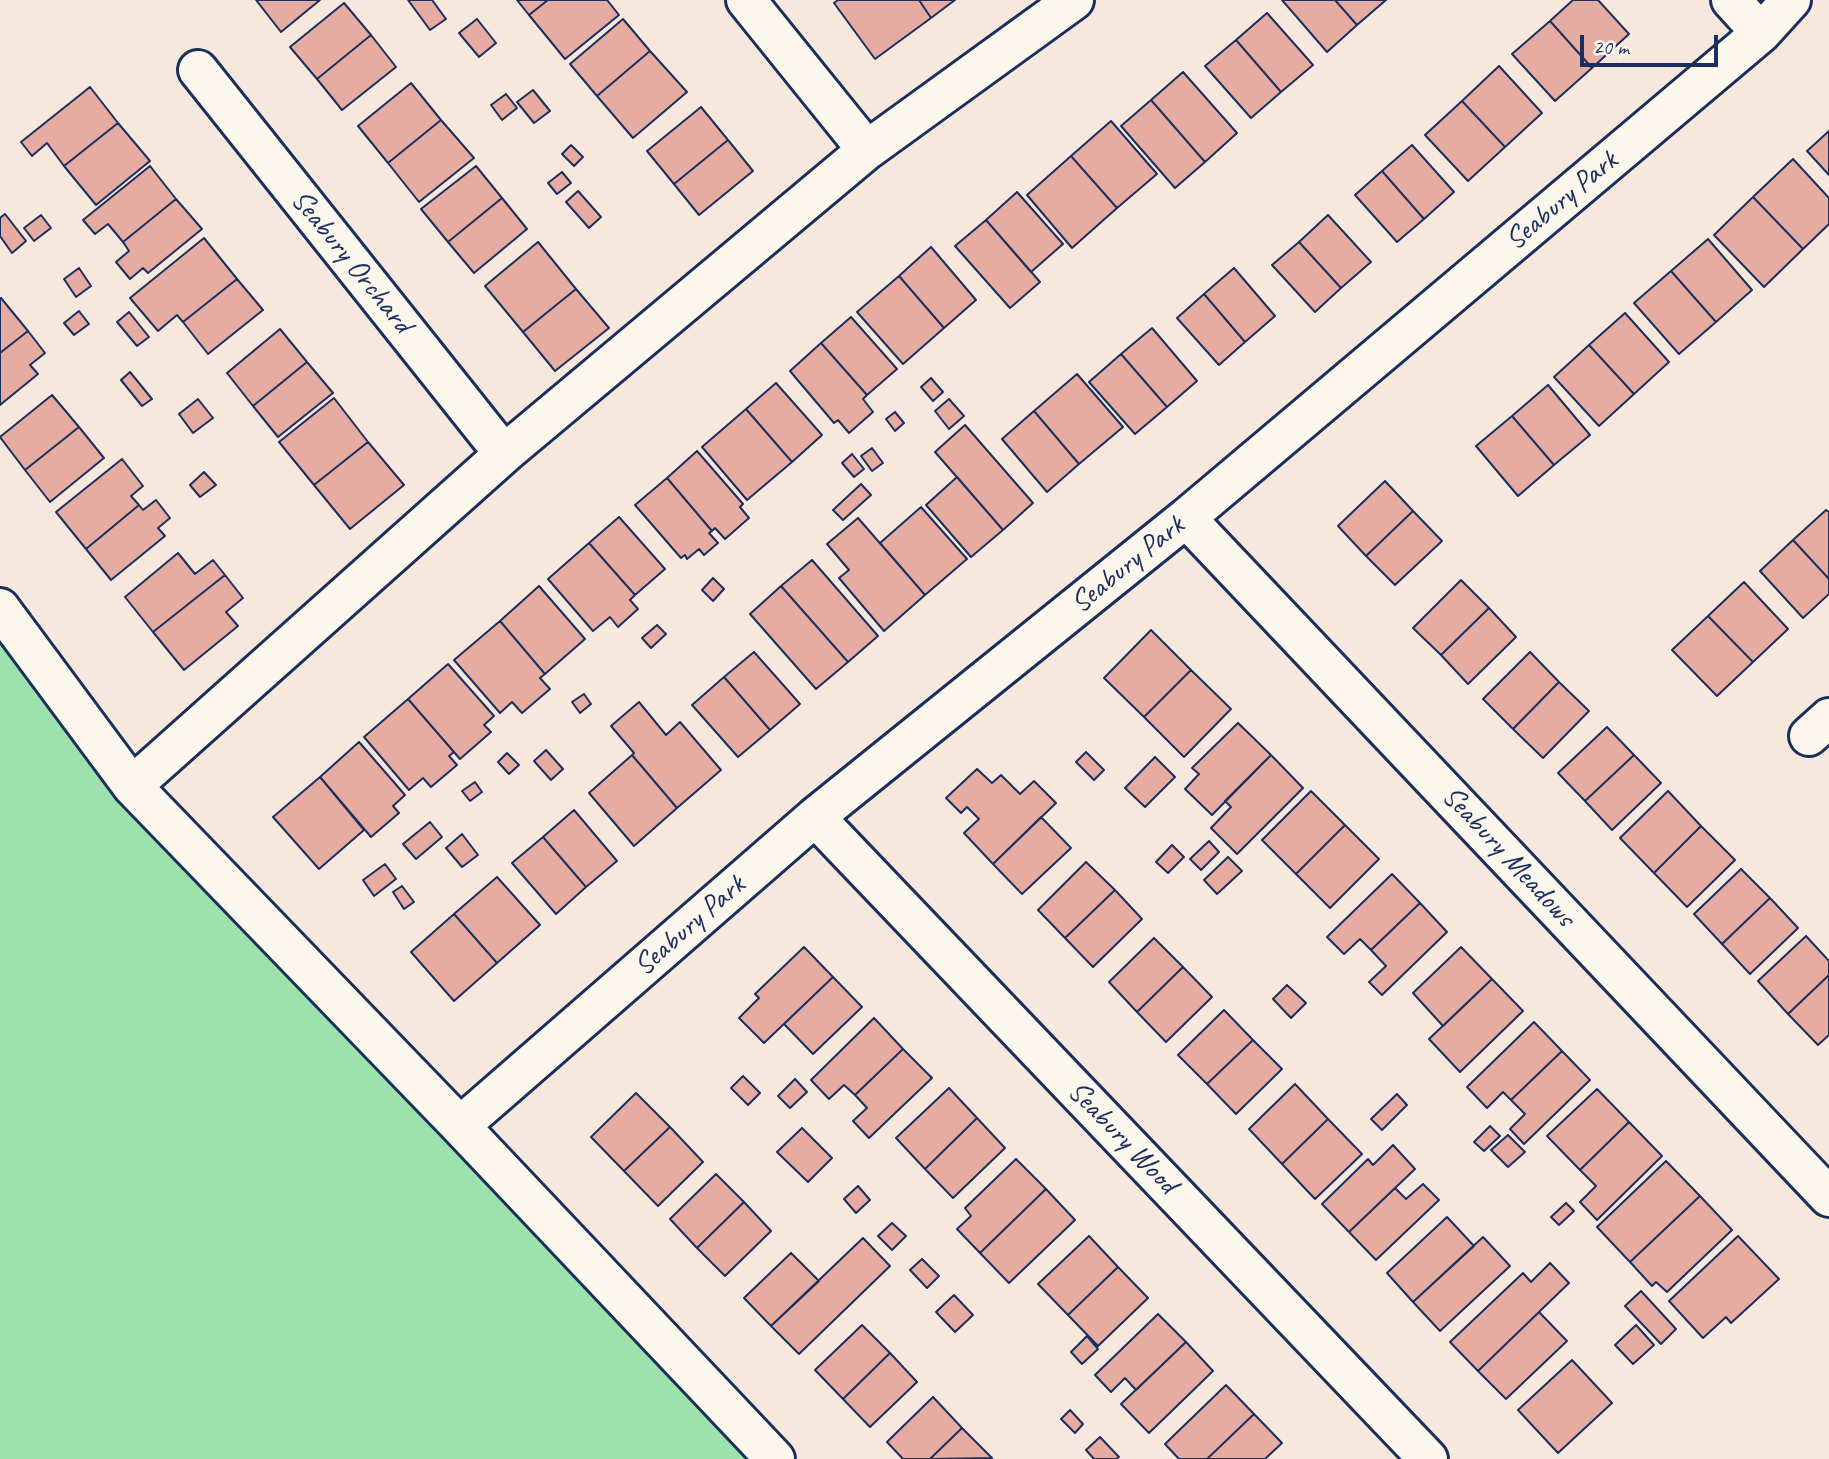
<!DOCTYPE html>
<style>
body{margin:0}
#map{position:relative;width:1829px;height:1459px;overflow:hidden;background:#f7e8dd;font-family:Caveat,sans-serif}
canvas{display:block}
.scale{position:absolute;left:1580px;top:35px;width:138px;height:32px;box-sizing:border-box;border:4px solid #1b2f5e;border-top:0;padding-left:9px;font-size:21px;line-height:24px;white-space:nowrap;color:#1b2f5e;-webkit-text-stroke:5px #fbf7ec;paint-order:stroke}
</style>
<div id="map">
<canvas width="1829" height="1459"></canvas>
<div class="scale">20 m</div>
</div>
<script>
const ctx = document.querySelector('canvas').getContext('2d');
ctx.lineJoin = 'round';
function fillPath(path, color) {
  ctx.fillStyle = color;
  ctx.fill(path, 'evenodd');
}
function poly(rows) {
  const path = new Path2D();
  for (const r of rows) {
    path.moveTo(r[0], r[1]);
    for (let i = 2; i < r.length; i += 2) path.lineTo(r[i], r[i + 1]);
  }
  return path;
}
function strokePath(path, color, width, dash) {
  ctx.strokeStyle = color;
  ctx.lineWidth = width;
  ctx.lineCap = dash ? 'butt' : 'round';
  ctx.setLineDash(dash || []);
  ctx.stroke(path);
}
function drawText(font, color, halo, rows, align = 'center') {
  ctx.font = font + ' Caveat,sans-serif';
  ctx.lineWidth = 5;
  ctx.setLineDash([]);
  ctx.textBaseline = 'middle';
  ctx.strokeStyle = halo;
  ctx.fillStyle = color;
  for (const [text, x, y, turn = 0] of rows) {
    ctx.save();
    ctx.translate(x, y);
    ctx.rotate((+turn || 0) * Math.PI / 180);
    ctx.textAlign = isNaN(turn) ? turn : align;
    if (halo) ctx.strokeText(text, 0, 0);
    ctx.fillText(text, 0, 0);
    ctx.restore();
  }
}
fillPath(poly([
 [0,634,751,1459,0,1459]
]), '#9de1ac');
const building = poly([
 [256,0,320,0,281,32,256,0],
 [408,0,432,0,446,19,430,30,408,0],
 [517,0,548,0,529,15,517,0],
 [548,0,607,0,619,15,565,59,529,15,548,0],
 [838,0,919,0,931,18,875,59,834,3,838,0],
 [919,0,955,0,931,18,919,0],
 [1282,0,1335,0,1357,25,1327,52,1282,0],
 [1335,0,1386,0,1357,25,1335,0],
 [1573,0,1598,0,1629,34,1592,68,1550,21,1573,0],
 [344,3,371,35,317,79,290,47,344,3],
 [1267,13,1313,65,1281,92,1236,40,1267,13],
 [477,19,496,43,479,57,459,33,477,19],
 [623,19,650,51,597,96,570,64,623,19],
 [1550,21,1592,68,1555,101,1512,54,1550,21],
 [371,35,396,67,342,110,317,79,371,35],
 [1236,40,1281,92,1251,118,1205,66,1236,40],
 [650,51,687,92,633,138,597,96,650,51],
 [1499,66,1542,113,1505,147,1462,101,1499,66],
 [1183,72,1237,133,1205,162,1151,100,1183,72],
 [411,83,441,120,388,163,358,126,411,83],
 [90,87,118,123,64,166,47,143,32,156,21,142,90,87],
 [533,90,550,111,534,123,517,102,533,90],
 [506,94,517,108,502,120,491,105,506,94],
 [1151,100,1205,162,1175,188,1121,126,1151,100],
 [1462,101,1505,147,1468,181,1425,135,1462,101],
 [701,107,728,140,674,184,647,151,701,107],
 [441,120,474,158,419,202,388,163,441,120],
 [1111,121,1157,174,1117,208,1071,156,1111,121],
 [118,123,150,161,96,205,64,166,118,123],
 [1829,131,1829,175,1807,151,1829,131],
 [728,140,753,171,699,215,674,184,728,140],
 [571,145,583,157,574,166,562,154,571,145],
 [1412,145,1454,192,1424,219,1382,171,1412,145],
 [1071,156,1117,208,1072,248,1027,195,1071,156],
 [1793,159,1829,198,1829,224,1803,249,1753,197,1793,159],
 [150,166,176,199,123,242,108,224,95,234,83,220,150,166],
 [476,166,502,198,448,242,421,209,476,166],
 [1382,171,1424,219,1397,242,1355,195,1382,171],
 [562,172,571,183,557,194,548,183,562,172],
 [578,191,601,217,589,228,566,202,578,191],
 [1017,192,1063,244,1031,272,986,220,1017,192],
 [1753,197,1803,249,1764,287,1714,235,1753,197],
 [502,198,527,229,474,273,448,242,502,198],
 [176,199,202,229,148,273,143,268,130,279,116,262,129,251,123,242,176,199],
 [5,214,26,241,12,253,0,236,0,218,5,214],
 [41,215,51,228,34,241,24,228,41,215],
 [1328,215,1371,262,1341,288,1299,242,1328,215],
 [986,220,1040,282,1010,308,955,246,986,220],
 [204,238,237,279,183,322,177,315,158,331,130,298,204,238],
 [1708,239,1752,290,1716,322,1671,271,1708,239],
 [538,242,576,289,523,332,485,286,538,242],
 [1299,242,1341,288,1315,312,1272,265,1299,242],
 [931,247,976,300,944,328,899,276,931,247],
 [79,268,91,286,76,297,64,279,79,268],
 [1234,268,1275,316,1245,342,1204,294,1234,268],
 [1671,271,1716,322,1679,354,1634,303,1671,271],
 [899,276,944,328,903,364,857,312,899,276],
 [237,279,263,310,208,354,183,322,237,279],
 [576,289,609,328,555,371,523,332,576,289],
 [1204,294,1245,342,1219,365,1177,318,1204,294],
 [1,298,28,331,0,353,0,299,1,298],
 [79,311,89,324,74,335,64,323,79,311],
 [129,312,149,337,137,346,117,322,129,312],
 [1625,313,1669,362,1634,394,1589,345,1625,313],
 [851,317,897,369,867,395,821,343,851,317],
 [1152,328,1197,381,1167,407,1121,354,1152,328],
 [280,329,307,362,253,406,227,373,280,329],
 [28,331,45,353,30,365,38,374,0,405,0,353,28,331],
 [821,343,867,395,863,399,873,412,849,433,838,420,834,423,790,371,821,343],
 [1589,345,1634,394,1599,426,1554,377,1589,345],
 [1121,354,1167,407,1135,434,1089,382,1121,354],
 [307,362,333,393,278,437,253,406,307,362],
 [130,372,152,399,142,406,121,380,130,372],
 [1077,374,1123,427,1079,464,1034,411,1077,374],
 [931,378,943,392,933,401,921,387,931,378],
 [776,383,822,435,792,462,746,409,776,383],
 [1548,385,1590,435,1554,465,1512,416,1548,385],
 [52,395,79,427,25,470,0,437,52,395],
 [334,398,368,442,314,485,279,442,334,398],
 [198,399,213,418,193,433,179,414,198,399],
 [949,399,964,416,949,429,935,411,949,399],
 [746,409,792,462,747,500,702,447,746,409],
 [1034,411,1079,464,1047,492,1002,439,1034,411],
 [895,412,904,423,895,431,886,419,895,412],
 [1512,416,1554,465,1518,496,1476,446,1512,416],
 [965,425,1033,503,1003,530,935,452,965,425],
 [79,427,104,458,50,502,25,470,79,427],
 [368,442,404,485,350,529,314,485,368,442],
 [872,448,883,463,872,471,861,456,872,448],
 [697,451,743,504,740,507,749,518,725,539,715,528,712,531,667,478,697,451],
 [852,454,864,469,854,477,842,463,852,454],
 [122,459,143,486,131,496,139,505,86,549,56,512,122,459],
 [204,472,216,485,200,497,190,485,204,472],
 [957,477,1003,530,971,557,926,505,957,477],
 [667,478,712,531,709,533,718,543,704,555,699,549,687,559,685,555,681,558,635,505,667,478],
 [1385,481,1413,511,1366,556,1338,526,1385,481],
 [861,484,871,495,843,520,833,510,861,484],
 [156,500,170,518,158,528,165,536,111,580,86,549,139,505,143,510,156,500],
 [921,507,967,559,925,595,880,543,921,507],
 [1826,510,1829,512,1829,579,1793,540,1826,510],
 [1413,511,1442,541,1395,585,1366,556,1413,511],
 [619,517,665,569,635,595,589,543,619,517],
 [858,518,925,595,884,631,839,578,849,570,827,544,858,518],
 [1793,540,1829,579,1829,594,1803,618,1760,571,1793,540],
 [589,543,635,595,630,600,638,609,618,627,610,617,593,631,548,579,589,543],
 [178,553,195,574,213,560,225,575,153,632,125,597,178,553],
 [812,560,878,636,848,662,781,586,812,560],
 [225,575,243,598,226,612,238,626,184,670,153,632,225,575],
 [713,578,724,589,713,601,702,590,713,578],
 [1461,580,1489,608,1441,655,1413,628,1461,580],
 [1744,582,1788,629,1753,662,1708,616,1744,582],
 [539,586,585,639,545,674,500,621,539,586],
 [781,586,848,662,816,689,750,614,781,586],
 [1489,608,1516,637,1468,684,1441,655,1489,608],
 [1708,616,1753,662,1717,696,1672,650,1708,616],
 [500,621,545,674,540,678,550,689,522,713,512,702,500,713,454,660,500,621],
 [657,625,666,634,651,648,642,638,657,625],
 [1151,630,1191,670,1144,717,1104,678,1151,630],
 [754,652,800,704,770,730,724,677,754,652],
 [1530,652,1559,682,1513,729,1483,699,1530,652],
 [448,664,494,716,484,725,491,732,460,759,408,699,448,664],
 [1191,670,1231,709,1184,757,1144,717,1191,670],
 [724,677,770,730,738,757,692,705,724,677],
 [1559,682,1589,711,1543,758,1513,729,1559,682],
 [584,694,591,704,580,713,572,702,584,694],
 [408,699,454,752,449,756,457,765,431,787,423,778,409,790,364,737,408,699],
 [639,702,666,735,680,722,721,770,677,808,632,755,634,753,611,726,639,702],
 [1238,723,1271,755,1212,815,1185,789,1199,774,1192,768,1238,723],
 [1607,727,1634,755,1585,801,1558,773,1607,727],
 [359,742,405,795,393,806,399,813,371,837,320,777,359,742],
 [546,750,563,769,551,780,534,761,546,750],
 [1086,752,1104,770,1094,780,1076,762,1086,752],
 [507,753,519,765,509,774,498,762,507,753],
 [632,755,677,808,634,846,589,793,632,755],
 [1271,755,1303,788,1237,854,1211,828,1231,807,1225,801,1271,755],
 [1634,755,1661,783,1612,830,1585,801,1634,755],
 [1155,757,1175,777,1145,807,1125,788,1155,757],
 [977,769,992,783,1001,775,1020,794,1034,781,1056,803,993,864,964,833,979,819,967,807,961,813,946,798,977,769],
 [320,777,364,830,319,869,273,817,320,777],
 [475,782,482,792,470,801,462,791,475,782],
 [1311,791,1345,825,1296,874,1262,840,1311,791],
 [1668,791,1701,826,1654,873,1620,838,1668,791],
 [574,810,617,861,586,887,543,837,574,810],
 [1041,817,1071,848,1022,894,993,864,1041,817],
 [430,822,442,837,416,859,403,844,430,822],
 [1345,825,1379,859,1330,908,1296,874,1345,825],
 [1701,826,1735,860,1687,907,1654,873,1701,826],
 [462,834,478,855,462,867,446,848,462,834],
 [543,837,586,887,556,914,512,863,543,837],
 [1209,841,1219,852,1201,870,1190,859,1209,841],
 [1172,845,1184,857,1168,873,1156,862,1172,845],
 [1228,857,1242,871,1217,894,1204,880,1228,857],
 [1086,862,1115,890,1065,938,1038,910,1086,862],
 [385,864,396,879,374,896,363,880,385,864],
 [1741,869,1770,898,1722,944,1694,914,1741,869],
 [1392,874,1420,903,1371,950,1360,939,1344,954,1327,937,1392,874],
 [497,877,540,925,497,963,454,914,497,877],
 [402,886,414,902,404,909,393,892,402,886],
 [1115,890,1142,919,1093,967,1065,938,1115,890],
 [1770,898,1798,928,1750,974,1722,944,1770,898],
 [1420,903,1447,932,1382,995,1369,982,1386,966,1371,950,1420,903],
 [454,914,497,963,454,1001,411,952,454,914],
 [1806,936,1829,961,1829,975,1788,1014,1758,981,1806,936],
 [1154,938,1183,967,1137,1012,1109,982,1154,938],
 [804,947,833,977,764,1043,739,1018,759,998,755,994,804,947],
 [1461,947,1492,979,1443,1026,1413,993,1461,947],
 [1183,967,1212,997,1166,1042,1137,1012,1183,967],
 [1829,975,1829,1035,1818,1045,1788,1014,1829,975],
 [833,977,862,1007,813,1054,784,1024,833,977],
 [1492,979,1523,1011,1460,1072,1429,1039,1492,979],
 [1287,985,1306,1003,1291,1018,1273,999,1287,985],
 [1224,1010,1253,1040,1207,1084,1178,1055,1224,1010],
 [874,1018,903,1049,855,1095,844,1085,829,1099,811,1080,874,1018],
 [1534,1022,1562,1051,1511,1100,1503,1092,1487,1108,1467,1087,1534,1022],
 [1253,1040,1282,1069,1236,1114,1207,1084,1253,1040],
 [903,1049,932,1078,869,1138,853,1121,867,1108,855,1095,903,1049],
 [1562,1051,1590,1080,1524,1144,1510,1129,1525,1114,1511,1100,1562,1051],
 [743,1076,760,1093,748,1105,731,1088,743,1076],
 [795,1079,807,1092,790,1108,778,1096,795,1079],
 [1295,1084,1328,1119,1282,1164,1249,1129,1295,1084],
 [949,1088,977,1118,925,1169,896,1138,949,1088],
 [1597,1089,1629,1122,1580,1170,1547,1136,1597,1089],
 [636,1093,670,1127,624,1171,591,1137,636,1093],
 [1397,1094,1407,1105,1382,1130,1371,1119,1397,1094],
 [977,1118,1005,1148,953,1198,925,1169,977,1118],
 [1328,1119,1362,1154,1315,1199,1282,1164,1328,1119],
 [1629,1122,1662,1156,1597,1220,1580,1202,1596,1186,1580,1170,1629,1122],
 [1490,1126,1500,1136,1484,1151,1474,1142,1490,1126],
 [670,1127,703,1162,658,1206,624,1171,670,1127],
 [802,1128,832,1158,808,1182,777,1152,802,1128],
 [1508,1135,1525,1152,1508,1167,1491,1150,1508,1135],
 [1393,1145,1415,1169,1349,1232,1322,1204,1368,1159,1373,1165,1393,1145],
 [1016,1159,1046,1189,980,1253,957,1229,971,1216,965,1208,1016,1159],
 [1666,1161,1700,1196,1630,1262,1597,1227,1666,1161],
 [716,1174,744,1202,697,1248,670,1219,716,1174],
 [1423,1184,1439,1200,1376,1260,1349,1232,1395,1188,1406,1199,1423,1184],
 [858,1186,870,1200,856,1213,844,1199,858,1186],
 [1046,1189,1075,1220,1009,1283,980,1253,1046,1189],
 [1700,1196,1732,1230,1667,1292,1656,1282,1652,1286,1630,1262,1700,1196],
 [744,1202,771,1231,725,1276,697,1248,744,1202],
 [1566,1203,1574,1211,1559,1225,1551,1217,1566,1203],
 [1447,1217,1474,1246,1413,1302,1387,1273,1447,1217],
 [892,1223,906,1236,892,1250,878,1236,892,1223],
 [1089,1236,1118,1267,1068,1315,1038,1284,1089,1236],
 [1738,1236,1779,1279,1731,1323,1726,1317,1703,1338,1669,1301,1738,1236],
 [1483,1237,1510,1266,1440,1331,1413,1302,1483,1237],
 [863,1238,890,1266,799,1354,771,1326,863,1238],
 [791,1253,819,1281,771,1326,744,1298,791,1253],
 [922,1259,939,1276,927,1288,910,1270,922,1259],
 [1550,1263,1569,1283,1478,1371,1450,1342,1523,1273,1531,1282,1550,1263],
 [1118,1267,1148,1298,1098,1346,1068,1315,1118,1267],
 [1641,1291,1676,1329,1661,1344,1625,1306,1641,1291],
 [954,1295,973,1315,955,1332,936,1312,954,1295],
 [1539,1312,1567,1341,1506,1399,1478,1371,1539,1312],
 [1158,1314,1186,1342,1136,1390,1125,1378,1111,1392,1095,1375,1158,1314],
 [862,1325,890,1353,843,1399,815,1370,862,1325],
 [1636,1325,1654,1345,1633,1364,1615,1345,1636,1325],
 [1087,1336,1098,1349,1082,1364,1071,1352,1087,1336],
 [1186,1342,1213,1371,1149,1433,1121,1404,1186,1342],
 [890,1353,917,1382,870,1427,843,1399,890,1353],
 [1572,1360,1612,1403,1558,1453,1518,1410,1572,1360],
 [1226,1385,1254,1414,1207,1459,1179,1459,1165,1444,1226,1385],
 [933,1397,962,1428,930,1459,903,1459,887,1442,933,1397],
 [1070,1410,1083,1424,1075,1433,1061,1419,1070,1410],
 [1254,1414,1282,1443,1265,1459,1207,1459,1254,1414],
 [962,1428,992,1458,930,1459,962,1428],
 [1100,1437,1119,1457,1116,1459,1094,1459,1086,1450,1100,1437]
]);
fillPath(building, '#e6aca1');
strokePath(building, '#1b2f5e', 2);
const minor = poly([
 [746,0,867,150],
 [1731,0,1761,33],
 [198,70,504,454],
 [1186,518,1829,1197],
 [0,608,132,786,460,1126,775,1459],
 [1809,736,1829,718],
 [132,786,504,454,867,150,1074,0],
 [815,817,1428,1459],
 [460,1126,815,817,1186,518,1761,33,1791,0]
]);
strokePath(minor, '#1b2f5e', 44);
strokePath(minor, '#fbf7ec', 38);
drawText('30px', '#1b2f5e', '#fbf7ec', [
 ["Seabury Park",1562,201,-40],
 ["Seabury Orchard",351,262,51],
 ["Seabury Park",1128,565,-39],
 ["Seabury Meadows",1508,857,47],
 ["Seabury Park",690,926,-41],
 ["Seabury Wood",1122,1138,46]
]);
</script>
